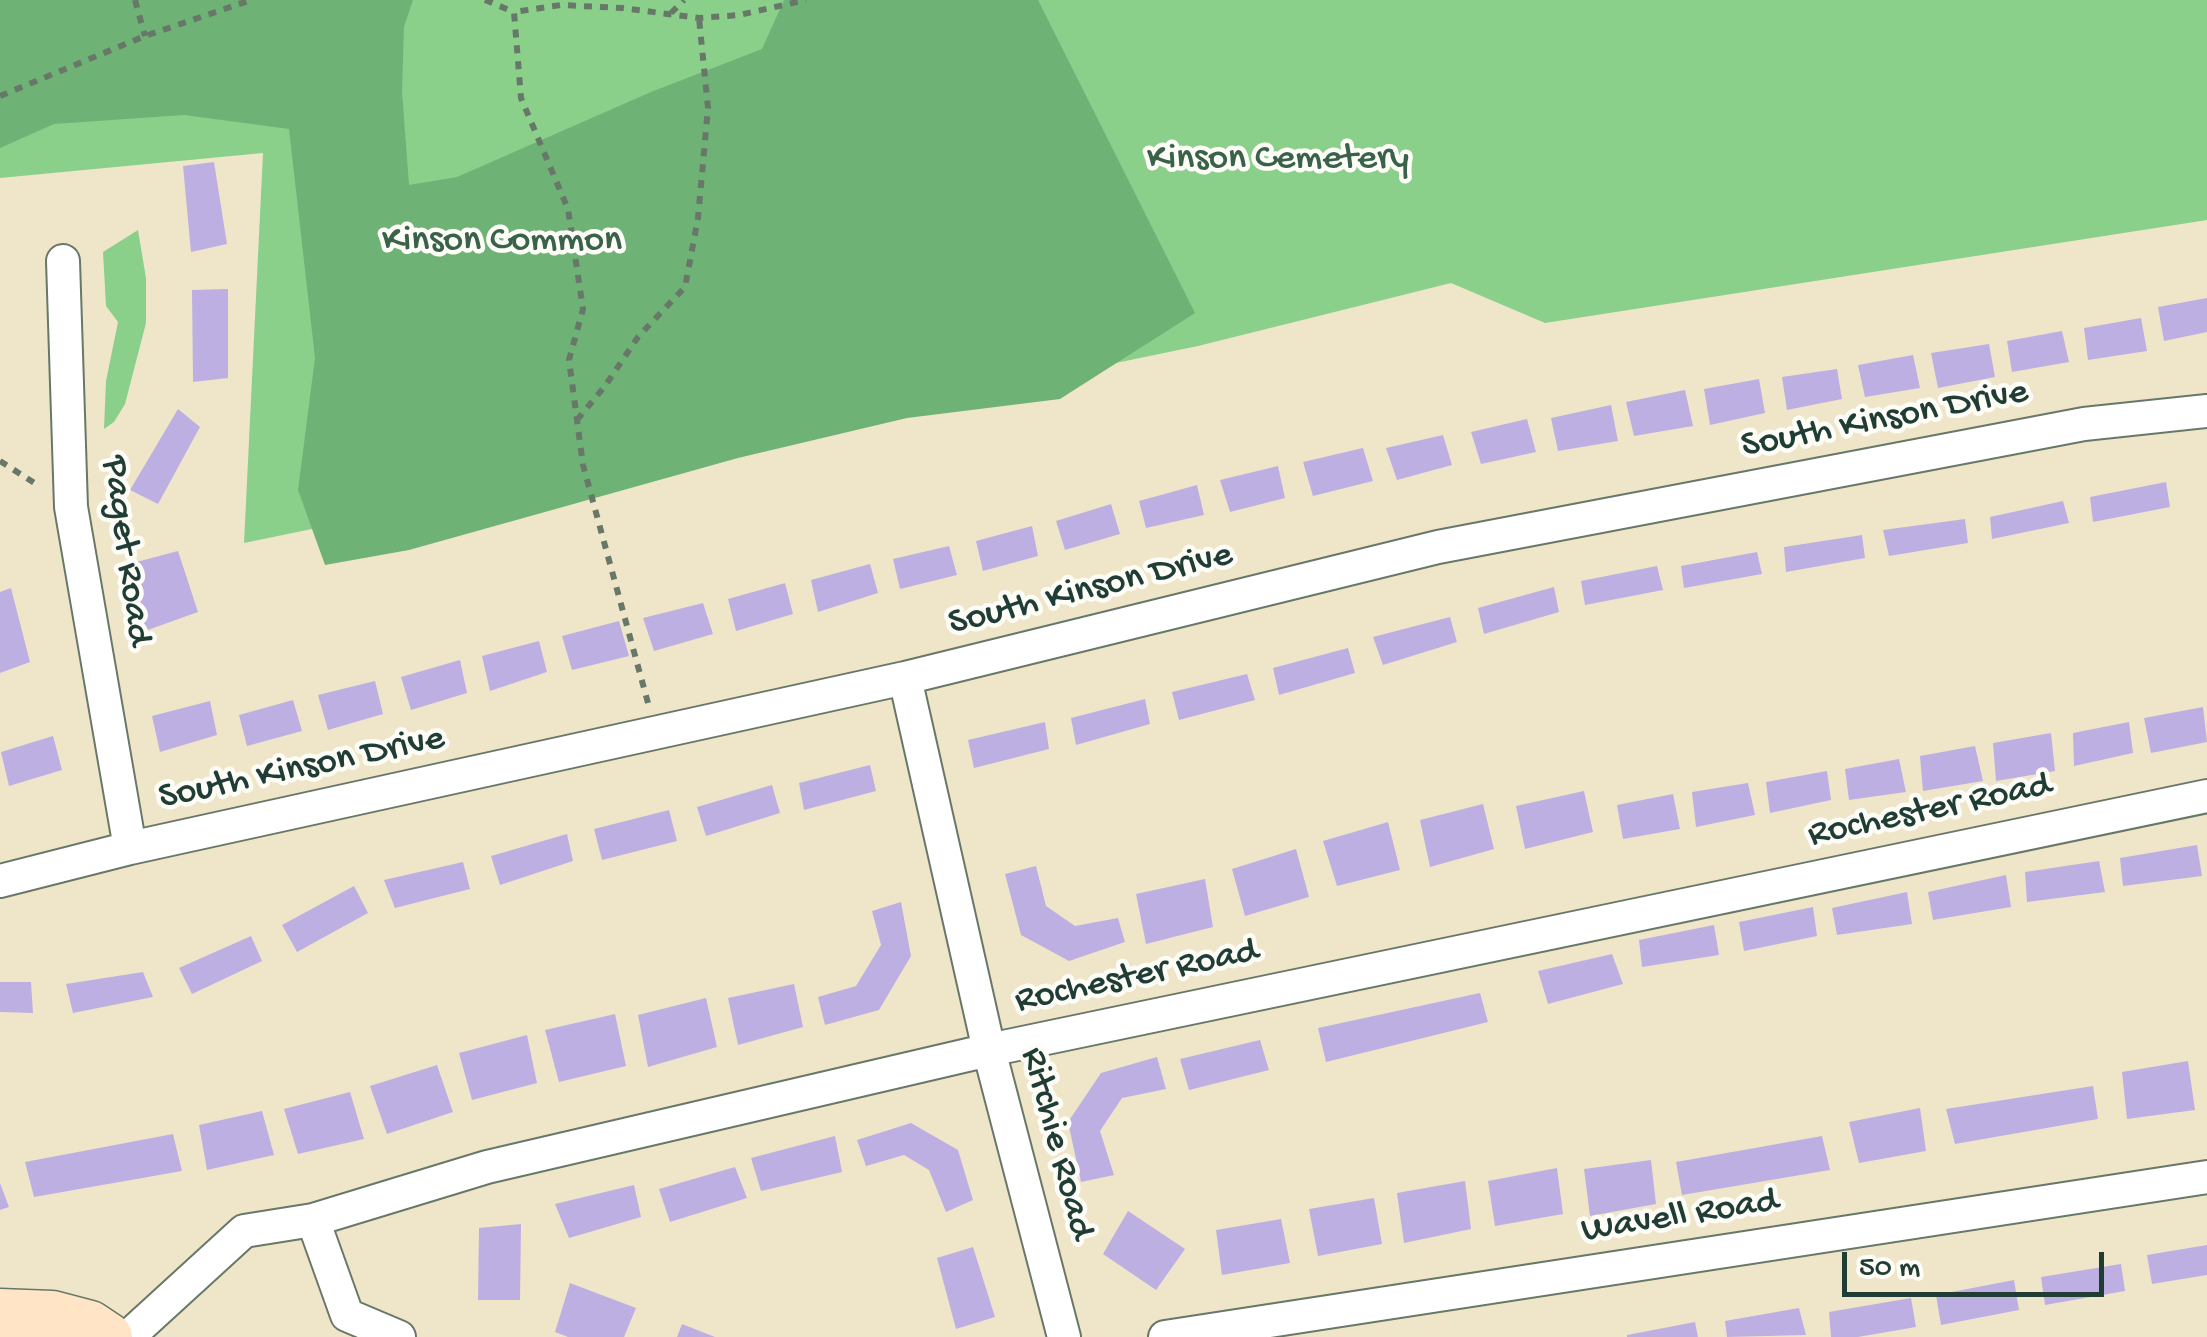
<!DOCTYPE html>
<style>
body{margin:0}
#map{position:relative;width:2207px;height:1337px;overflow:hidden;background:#efe6ca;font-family:"Gochi Hand",sans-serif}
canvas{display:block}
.scale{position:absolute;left:1842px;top:1252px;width:262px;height:45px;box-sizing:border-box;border:5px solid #1f3d34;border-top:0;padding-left:12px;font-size:30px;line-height:35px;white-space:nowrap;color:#1f3d34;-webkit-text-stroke:8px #fdfcf7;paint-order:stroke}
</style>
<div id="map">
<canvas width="2207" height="1337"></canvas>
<div class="scale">50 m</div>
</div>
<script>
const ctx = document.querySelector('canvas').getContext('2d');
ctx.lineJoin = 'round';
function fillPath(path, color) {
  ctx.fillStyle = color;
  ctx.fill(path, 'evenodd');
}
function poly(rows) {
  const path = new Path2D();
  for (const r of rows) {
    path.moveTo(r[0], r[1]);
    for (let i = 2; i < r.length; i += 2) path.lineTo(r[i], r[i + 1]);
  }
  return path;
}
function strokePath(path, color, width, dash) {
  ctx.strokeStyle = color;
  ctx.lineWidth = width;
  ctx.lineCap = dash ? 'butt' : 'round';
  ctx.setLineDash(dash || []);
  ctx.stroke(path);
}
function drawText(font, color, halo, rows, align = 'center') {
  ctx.font = font + ' "Gochi Hand",sans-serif';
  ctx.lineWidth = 9;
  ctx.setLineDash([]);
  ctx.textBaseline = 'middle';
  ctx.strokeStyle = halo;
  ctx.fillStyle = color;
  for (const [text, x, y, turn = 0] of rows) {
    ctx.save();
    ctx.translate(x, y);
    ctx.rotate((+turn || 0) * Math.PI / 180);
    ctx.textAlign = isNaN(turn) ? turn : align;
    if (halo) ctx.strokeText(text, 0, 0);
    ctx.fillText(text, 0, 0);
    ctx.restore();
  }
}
fillPath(poly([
 [0,0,2207,0,2207,220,1545,323,1451,283,1198,346,244,543,263,153,0,178],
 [138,230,146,278,146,323,125,404,114,422,104,429,106,381,118,322,106,306,103,252]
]), '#8ad08a');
fillPath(poly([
 [0,0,413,0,404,27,402,91,409,185,457,177,651,92,762,49,784,0,1038,0,1195,313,1060,399,907,418,738,458,409,550,325,565,298,490,315,358,289,129,184,115,54,124,0,148]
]), '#6fb276');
fillPath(poly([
 [214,162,227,244,191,252,183,166],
 [228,289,228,378,193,382,192,290],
 [2207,298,2207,332,2164,341,2158,307],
 [2141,318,2147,351,2088,360,2084,328],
 [2062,331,2069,362,2012,372,2007,341],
 [1989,344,1995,377,1938,388,1931,353],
 [1913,355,1920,388,1865,397,1858,365],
 [1837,369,1842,399,1787,410,1782,377],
 [1759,379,1765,413,1710,425,1704,389],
 [1685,390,1693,426,1634,436,1626,402],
 [1611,405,1618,441,1558,451,1551,418],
 [178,409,200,427,158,504,130,490],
 [1527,419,1536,452,1481,464,1471,432],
 [1443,435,1452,465,1397,480,1386,448],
 [1363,448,1373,481,1313,496,1303,462],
 [1278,466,1285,498,1230,512,1220,480],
 [2166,482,2170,507,2093,522,2090,497],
 [1197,485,1204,515,1146,528,1139,501],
 [2063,501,2069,523,1992,539,1990,517],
 [1111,504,1120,534,1065,550,1056,521],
 [1965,519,1968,543,1889,556,1883,530],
 [1032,526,1038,556,983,571,976,541],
 [1862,535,1865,558,1786,572,1784,547],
 [949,546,957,575,900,589,893,559],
 [178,551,198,612,145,631,129,564],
 [1757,552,1762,574,1684,588,1681,566],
 [870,564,878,593,818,612,811,580],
 [1657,566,1663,590,1585,605,1581,581],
 [785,583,793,614,736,631,728,599],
 [1554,587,1559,612,1484,634,1478,608],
 [11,588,30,662,0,673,0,592],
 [703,603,713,634,654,651,643,618],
 [1450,617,1457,642,1383,665,1373,637],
 [619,621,629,656,572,670,562,636],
 [539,641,547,672,490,691,482,656],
 [1348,648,1355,673,1279,695,1273,668],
 [460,660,467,693,411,710,401,677],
 [1247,674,1255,700,1179,720,1172,692],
 [375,681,383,714,328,730,318,695],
 [1145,699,1150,724,1076,745,1071,718],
 [293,700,302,731,247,746,239,715],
 [210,701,217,735,160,752,152,716],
 [2203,707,2207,742,2151,753,2144,718],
 [1045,722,1049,749,974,768,968,740],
 [2129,722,2133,753,2074,766,2073,733],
 [2051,733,2055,771,1996,781,1993,743],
 [53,736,62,770,9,786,1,752],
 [1975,746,1983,781,1923,791,1920,756],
 [1899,759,1906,792,1849,800,1845,769],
 [870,765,876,791,804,810,799,783],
 [1827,771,1831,800,1770,813,1766,782],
 [1748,783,1755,815,1696,827,1692,792],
 [772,785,780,813,706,836,697,807],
 [1584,791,1593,832,1525,849,1516,806],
 [1673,794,1680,829,1623,839,1617,805],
 [1483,804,1494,849,1430,867,1420,820],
 [669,810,677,841,602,860,594,829],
 [1388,822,1400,870,1337,886,1323,841],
 [567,834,573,861,500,885,491,856],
 [2197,845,2202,876,2123,886,2120,858],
 [1296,849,1309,897,1245,916,1232,869],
 [2099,861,2105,892,2027,902,2025,872],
 [463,862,470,889,395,908,384,880],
 [1036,866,1046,906,1075,926,1118,918,1125,942,1069,961,1021,935,1005,874],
 [2006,875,2011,907,1933,920,1928,892],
 [1205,879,1213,927,1146,944,1136,894],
 [354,886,368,913,297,952,282,925],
 [1907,892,1912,924,1837,935,1832,908],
 [901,902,911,956,879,1010,825,1025,818,997,856,986,881,945,872,911],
 [1813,907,1817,936,1744,951,1739,922],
 [1714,925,1719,955,1642,967,1639,940],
 [251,936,262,961,192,994,179,968],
 [1612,954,1623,984,1548,1004,1538,971],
 [143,972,153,997,73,1013,66,984],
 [0,982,31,982,33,1013,0,1012],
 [794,984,803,1027,738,1045,728,998],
 [1480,993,1488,1022,1326,1062,1318,1028],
 [706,998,717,1047,648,1067,638,1015],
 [615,1014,626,1066,559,1082,545,1030],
 [527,1035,537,1083,472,1100,459,1053],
 [1260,1040,1269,1070,1189,1090,1180,1059],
 [1157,1057,1166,1089,1122,1098,1100,1131,1114,1175,1081,1182,1068,1122,1101,1073],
 [2188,1061,2195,1110,2127,1119,2122,1072],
 [437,1065,453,1112,387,1134,370,1086],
 [2093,1086,2098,1119,1955,1144,1946,1109],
 [350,1092,364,1139,298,1154,284,1109],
 [1920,1108,1926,1151,1859,1163,1849,1122],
 [262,1111,274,1155,207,1170,199,1125],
 [911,1123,958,1150,973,1200,946,1212,929,1170,904,1155,866,1166,857,1140],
 [173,1134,182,1171,34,1197,25,1162],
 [835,1136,842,1172,761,1191,751,1158],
 [1822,1136,1830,1170,1682,1195,1676,1162],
 [1651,1160,1656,1204,1590,1216,1584,1169],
 [735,1167,747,1198,670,1222,659,1189],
 [1557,1168,1563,1214,1495,1226,1488,1181],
 [1465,1181,1471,1229,1404,1243,1397,1193],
 [0,1183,9,1207,0,1210],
 [634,1185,641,1217,569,1238,555,1204],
 [1374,1198,1382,1244,1318,1256,1309,1209],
 [1128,1211,1185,1249,1156,1290,1103,1254],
 [1281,1219,1290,1263,1222,1275,1216,1230],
 [521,1224,520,1300,478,1300,479,1228],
 [2207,1245,2207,1275,2152,1284,2147,1255],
 [973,1247,995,1317,956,1329,937,1258],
 [2121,1264,2125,1291,2045,1305,2041,1277],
 [2014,1280,2019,1310,1941,1325,1936,1295],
 [570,1283,636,1308,624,1337,568,1337,555,1332],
 [1911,1298,1916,1327,1858,1337,1831,1337,1829,1312],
 [1799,1308,1806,1335,1727,1337,1725,1321],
 [1695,1322,1698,1337,1627,1337,1627,1335],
 [682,1324,715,1337,677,1337]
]), '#beafe3');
const street = poly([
 [63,261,71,507,130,848],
 [905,678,989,1050,1064,1337],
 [0,881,130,848,905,678,1438,547,2084,424,2207,411],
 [313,1220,347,1315,399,1337],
 [128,1337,244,1231,313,1220,487,1167,989,1050,2207,796],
 [1165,1337,2207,1177]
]);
const secondary = poly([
 [0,1313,52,1315,90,1325,108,1337]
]);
strokePath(street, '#687868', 36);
strokePath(secondary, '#687868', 51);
strokePath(poly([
 [135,0,145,36],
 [485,0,514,12],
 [671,13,684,0],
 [0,96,145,36,251,0],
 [577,420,605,386,638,337,685,287,698,218,708,108,699,18],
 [0,461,36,484],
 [648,703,583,465,569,360,583,309,568,209,521,98,514,12,561,5,622,8,699,18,739,15,806,0]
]), '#687868', 6, [8, 8]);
strokePath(street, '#fff', 32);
strokePath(secondary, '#ffe4c6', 48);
drawText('38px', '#3a624a', '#fdfcf7', [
 ["Kinson Cemetery",1278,160],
 ["Kinson Common",502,242]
]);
drawText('38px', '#1f3d34', '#fdfcf7', [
 ["South Kinson Drive",1885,421,-11],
 ["Paget Road",124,551,82],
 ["South Kinson Drive",1091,591,-14],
 ["South Kinson Drive",302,770,-12],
 ["Rochester Road",1930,812,-12],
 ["Rochester Road",1137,978,-12],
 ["Ritchie Road",1055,1144,75],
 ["Wavell Road",1680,1218,-9]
]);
</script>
